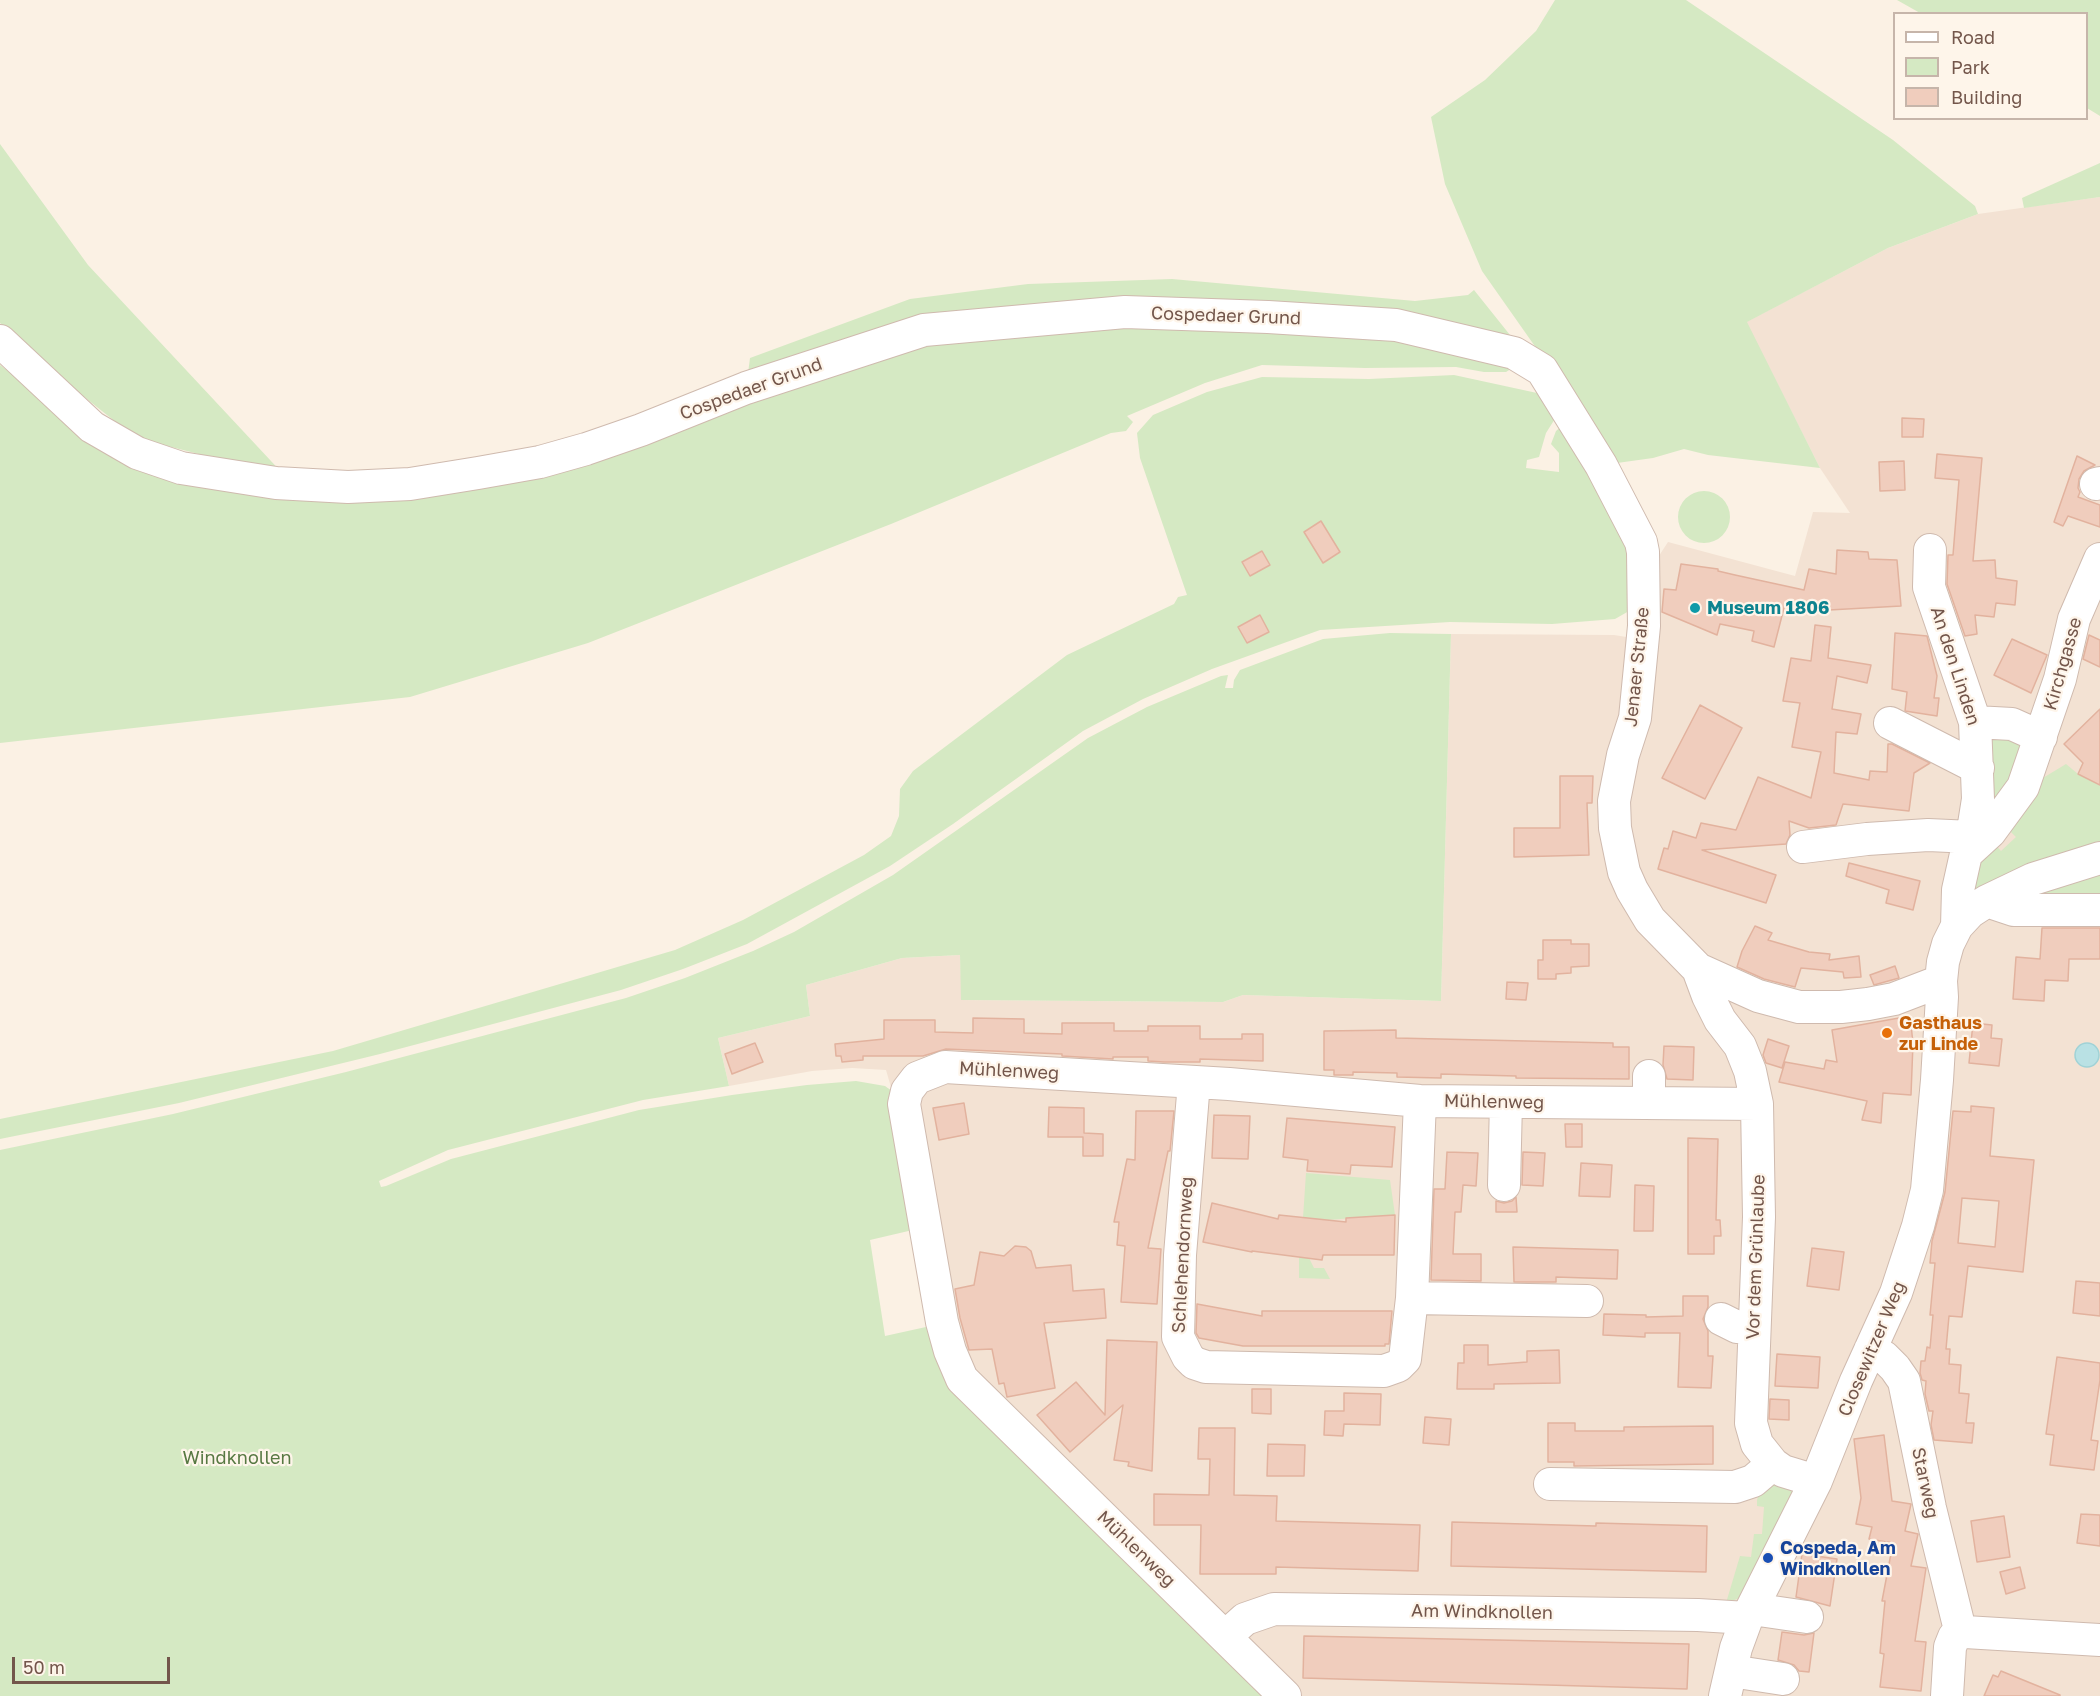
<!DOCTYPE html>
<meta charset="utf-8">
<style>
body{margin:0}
#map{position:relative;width:2100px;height:1696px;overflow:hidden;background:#fbf1e4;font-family:"Golos Text",sans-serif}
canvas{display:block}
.legend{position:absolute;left:1893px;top:12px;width:195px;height:108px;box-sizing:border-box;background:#fef5ea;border:2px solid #c6b5aa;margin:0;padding:8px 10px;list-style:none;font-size:18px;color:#73564b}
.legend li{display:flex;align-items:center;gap:12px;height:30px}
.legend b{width:30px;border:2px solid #c6b5aa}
.scale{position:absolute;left:12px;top:1657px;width:158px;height:27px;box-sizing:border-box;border:3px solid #73564b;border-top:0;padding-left:8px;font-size:18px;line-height:21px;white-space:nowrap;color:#73564b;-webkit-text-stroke:4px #fef5ea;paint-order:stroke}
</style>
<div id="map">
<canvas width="2100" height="1696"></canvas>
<ul class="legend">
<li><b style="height:8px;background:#fff"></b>Road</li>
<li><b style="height:16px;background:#d5e9c3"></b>Park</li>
<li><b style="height:16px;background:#f0cdbd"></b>Building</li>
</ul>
<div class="scale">50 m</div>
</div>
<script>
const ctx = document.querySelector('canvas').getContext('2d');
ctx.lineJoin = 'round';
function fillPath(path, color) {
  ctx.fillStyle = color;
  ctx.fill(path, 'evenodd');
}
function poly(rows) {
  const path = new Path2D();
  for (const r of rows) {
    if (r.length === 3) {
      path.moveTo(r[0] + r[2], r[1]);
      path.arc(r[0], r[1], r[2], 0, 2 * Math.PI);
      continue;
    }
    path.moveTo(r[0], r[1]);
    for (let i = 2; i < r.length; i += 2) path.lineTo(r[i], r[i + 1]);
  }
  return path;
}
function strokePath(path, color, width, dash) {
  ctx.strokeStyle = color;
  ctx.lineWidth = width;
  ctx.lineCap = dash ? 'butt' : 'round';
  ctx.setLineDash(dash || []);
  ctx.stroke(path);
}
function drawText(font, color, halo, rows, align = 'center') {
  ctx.font = font + ' "Golos Text",sans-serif';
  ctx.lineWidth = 4.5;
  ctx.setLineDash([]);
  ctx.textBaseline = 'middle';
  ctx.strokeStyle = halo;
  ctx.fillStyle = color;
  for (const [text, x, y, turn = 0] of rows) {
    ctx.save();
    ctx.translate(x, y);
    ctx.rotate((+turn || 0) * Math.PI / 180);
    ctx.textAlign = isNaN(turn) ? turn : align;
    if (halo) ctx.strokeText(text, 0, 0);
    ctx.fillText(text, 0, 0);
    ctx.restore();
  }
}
fillPath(poly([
 [2100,197,2100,1696,1275,1696,968,1396,895,1101,886,1070,852,1068,812,1071,729,1086,718,1038,810,1016,806,985,902,958,960,955,962,1000,1223,1002,1243,995,1441,1001,1451,634,1614,635,1651,641,1651,568,1668,542,1795,576,1813,512,1850,513,1820,468,1746,322,1888,248,1978,214]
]), '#f3e2d3');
fillPath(poly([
 [1555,0,1686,0,1893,140,1975,206,1978,214,1888,248,1747,322,1820,468,1708,455,1684,449,1653,458,1617,463,1482,271,1445,184,1431,117,1485,80,1536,31],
 [1897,0,2100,0,2100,116,2087,108,2086,14,1920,13],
 [0,144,88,265,285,476,136,438,78,392,0,323],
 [2100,163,2100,197,2024,208,2022,198],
 [1172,279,1415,301,1468,295,1474,290,1510,335,1444,323,1122,306,747,381,750,358,910,299,1028,284],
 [1123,321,1439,337,1514,367,1506,372,1484,372,1456,367,1365,368,1262,365,1205,383,1127,416,1133,422,1126,431,1111,433,891,524,588,643,410,697,0,743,0,365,65,415,136,458,409,489,923,338],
 [1454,375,1537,393,1548,398,1558,414,1546,433,1539,457,1527,460,1526,468,1559,472,1559,453,1551,444,1556,431,1564,424,1629,540,1629,611,1615,619,1552,624,1450,622,1320,630,1212,669,1143,699,1083,731,953,824,890,866,747,944,683,969,621,990,380,1054,179,1103,0,1139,0,1119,333,1051,675,950,743,920,864,855,891,836,899,816,900,789,913,771,1067,655,1174,604,1178,597,1187,595,1140,458,1137,433,1153,415,1207,392,1262,377,1369,379],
 [1704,517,26],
 [1390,633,1451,634,1441,1001,1243,995,1223,1002,961,1000,960,955,902,958,806,985,810,1016,718,1038,729,1086,643,1100,448,1150,379,1181,381,1187,386,1186,451,1159,639,1110,732,1095,807,1085,856,1081,885,1086,892,1091,917,1229,870,1240,885,1336,935,1325,941,1355,1275,1696,0,1696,0,1150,173,1114,346,1072,626,998,685,978,753,951,794,932,893,875,1088,738,1147,707,1221,676,1228,675,1225,688,1233,688,1234,680,1240,670,1323,639],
 [1994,737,2014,738,2023,747,1993,821,1987,743],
 [2066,764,2078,774,2100,785,2100,850,1977,892,1972,889,1969,871,2033,784],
 [2007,828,2016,837,2001,851,1993,842],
 [2100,869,2100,902,2020,897],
 [1306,1173,1390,1180,1395,1215,1327,1220,1303,1218],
 [1299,1257,1309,1258,1314,1268,1324,1268,1330,1279,1299,1278],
 [1768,1480,1789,1486,1794,1495,1745,1593,1737,1599,1726,1603,1740,1556,1751,1557,1754,1534,1762,1534,1764,1507,1757,1506,1757,1500,1762,1485]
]), '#d5e9c3');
const water = poly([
 [2087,1055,12]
]);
fillPath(water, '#b9e1e4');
strokePath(water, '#a0d2d6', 1.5);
const building = poly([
 [1902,418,1924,419,1923,437,1902,437,1902,418],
 [1937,454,1982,458,1973,561,1995,560,1996,578,2017,581,2015,605,1996,603,1994,617,1975,615,1977,634,1965,636,1947,584,1948,555,1953,555,1959,480,1935,478,1937,454],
 [2077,456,2095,465,2084,471,2079,479,2078,488,2080,492,2078,497,2100,505,2100,527,2068,516,2063,526,2054,522,2077,456],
 [1904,461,1905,490,1880,491,1879,462,1904,461],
 [1321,521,1340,552,1323,563,1304,532,1321,521],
 [1837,550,1868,552,1869,559,1897,560,1901,606,1811,611,1785,604,1774,647,1752,641,1754,631,1720,624,1717,635,1662,612,1664,589,1676,590,1681,564,1718,569,1718,571,1735,575,1804,590,1809,569,1836,574,1837,550],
 [1262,551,1270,565,1250,576,1242,562,1262,551],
 [1260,615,1269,632,1247,643,1238,627,1260,615],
 [1815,625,1831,627,1828,658,1871,665,1867,683,1837,676,1832,709,1861,714,1857,734,1836,732,1834,773,1869,780,1870,771,1887,772,1888,744,1892,744,1930,763,1914,773,1909,811,1843,804,1836,825,1809,828,1789,821,1790,835,1786,844,1702,850,1776,875,1766,903,1658,869,1664,848,1668,849,1673,831,1696,838,1701,823,1736,830,1758,777,1811,798,1821,752,1792,747,1800,703,1783,701,1791,658,1811,661,1815,625],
 [1895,633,1927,636,1937,676,1934,698,1939,698,1937,716,1905,711,1907,692,1892,689,1895,633],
 [2089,635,2100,640,2100,667,2083,659,2089,635],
 [2012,639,2047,655,2031,693,1994,675,2012,639],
 [1700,705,1742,728,1705,799,1662,778,1700,705],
 [2100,709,2100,785,2078,774,2083,763,2064,744,2100,709],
 [1560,776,1593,776,1592,803,1587,803,1589,855,1514,857,1514,828,1560,828,1560,776],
 [1849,863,1920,881,1913,910,1886,903,1889,890,1846,876,1849,863],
 [1755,926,1772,933,1768,940,1809,952,1830,954,1829,960,1859,956,1861,977,1844,978,1843,972,1801,968,1795,987,1764,979,1737,967,1742,951,1755,926],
 [2042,928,2100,928,2100,959,2069,959,2068,981,2045,980,2044,1001,2013,999,2016,957,2040,959,2042,928],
 [1543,940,1571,940,1571,944,1589,944,1589,966,1571,967,1571,973,1556,974,1556,979,1538,979,1538,960,1543,960,1543,940],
 [1895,966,1899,978,1874,985,1870,975,1895,966],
 [1507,982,1528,983,1526,1000,1506,999,1507,982],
 [1910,1016,1913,1043,1911,1095,1883,1093,1881,1123,1862,1120,1867,1101,1779,1082,1785,1062,1824,1069,1826,1060,1837,1062,1832,1030,1910,1016],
 [973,1018,1024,1019,1024,1033,1062,1034,1062,1023,1114,1023,1114,1031,1148,1031,1148,1026,1200,1026,1200,1039,1242,1039,1242,1034,1263,1034,1263,1061,1200,1059,1200,1062,1164,1062,1148,1061,1148,1057,1113,1057,1113,1059,1062,1056,1062,1054,946,1049,923,1056,863,1056,863,1060,842,1062,841,1056,836,1056,835,1044,884,1039,884,1020,935,1020,935,1032,973,1033,973,1018],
 [1973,1023,1992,1025,1991,1038,2002,1039,1999,1066,1969,1063,1973,1023],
 [1396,1030,1396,1038,1613,1043,1613,1047,1629,1047,1629,1079,1516,1078,1516,1076,1441,1074,1441,1078,1397,1077,1397,1073,1353,1072,1353,1075,1334,1075,1334,1070,1324,1070,1324,1031,1396,1030],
 [1768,1039,1789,1046,1782,1068,1766,1063,1763,1055,1768,1039],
 [755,1043,763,1062,732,1074,725,1054,755,1043],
 [1664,1046,1694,1047,1693,1080,1667,1079,1663,1065,1664,1046],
 [964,1103,969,1134,939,1140,933,1108,964,1103],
 [1971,1106,1994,1108,1990,1156,2034,1160,2023,1272,1968,1266,1962,1317,1949,1316,1946,1349,1950,1349,1949,1364,1961,1365,1959,1393,1969,1394,1966,1423,1974,1423,1972,1443,1934,1440,1931,1425,1933,1411,1929,1411,1925,1394,1926,1381,1922,1380,1920,1373,1921,1361,1925,1361,1927,1347,1930,1348,1933,1315,1930,1315,1935,1263,1930,1263,1932,1241,1945,1192,1953,1111,1971,1112,1971,1106],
 [1962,1198,1999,1201,1995,1247,1958,1243,1962,1198],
 [1049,1107,1084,1108,1084,1133,1103,1134,1103,1156,1083,1156,1083,1137,1048,1137,1049,1107],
 [1136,1111,1174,1111,1170,1151,1168,1151,1148,1248,1161,1249,1157,1304,1121,1302,1125,1246,1117,1245,1119,1222,1114,1222,1127,1159,1135,1160,1136,1111],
 [1214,1115,1250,1116,1248,1159,1212,1158,1214,1115],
 [1287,1118,1395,1127,1392,1167,1351,1165,1350,1174,1307,1171,1308,1160,1283,1157,1287,1118],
 [1565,1124,1582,1124,1582,1147,1566,1147,1565,1124],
 [1688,1138,1718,1139,1716,1220,1720,1220,1721,1236,1714,1236,1714,1254,1688,1254,1688,1138],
 [1447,1152,1478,1153,1476,1186,1463,1185,1461,1212,1455,1212,1453,1254,1481,1254,1481,1281,1431,1280,1434,1189,1445,1189,1447,1152],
 [1523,1152,1545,1153,1543,1186,1522,1185,1523,1152],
 [1581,1163,1612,1165,1610,1197,1579,1196,1581,1163],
 [1635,1185,1654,1186,1653,1231,1634,1231,1635,1185],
 [1516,1197,1517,1212,1496,1212,1496,1201,1504,1203,1512,1201,1516,1197],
 [1212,1203,1278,1219,1279,1215,1346,1222,1346,1218,1395,1215,1394,1255,1323,1255,1322,1260,1252,1251,1252,1252,1203,1242,1212,1203],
 [1015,1246,1026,1247,1031,1251,1036,1268,1071,1265,1073,1291,1104,1289,1106,1318,1044,1323,1055,1388,1007,1397,1004,1383,999,1384,992,1349,969,1350,960,1318,955,1289,974,1285,980,1252,1004,1256,1015,1246],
 [1513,1247,1618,1250,1617,1279,1556,1277,1556,1282,1514,1282,1513,1247],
 [1812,1248,1844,1252,1839,1290,1807,1286,1812,1248],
 [2076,1281,2100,1283,2100,1316,2073,1313,2076,1281],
 [1683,1296,1708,1296,1708,1307,1703,1319,1708,1331,1708,1356,1713,1356,1711,1388,1678,1387,1680,1333,1645,1333,1645,1337,1603,1335,1604,1314,1646,1315,1646,1317,1683,1316,1683,1296],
 [1197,1304,1262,1316,1262,1311,1392,1311,1389,1344,1385,1344,1385,1346,1243,1346,1199,1338,1196,1333,1197,1304],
 [1107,1340,1157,1342,1152,1471,1128,1466,1129,1462,1114,1460,1123,1405,1070,1452,1037,1415,1076,1382,1105,1415,1107,1340],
 [1464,1345,1488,1345,1488,1365,1527,1362,1527,1351,1559,1350,1560,1383,1494,1384,1494,1389,1457,1389,1458,1363,1464,1363,1464,1345],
 [1777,1354,1820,1357,1818,1388,1775,1386,1777,1354],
 [2057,1357,2100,1363,2100,1380,2091,1440,2098,1441,2094,1470,2050,1465,2054,1435,2046,1434,2057,1357],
 [1252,1389,1271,1389,1271,1414,1252,1413,1252,1389],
 [1344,1393,1381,1394,1380,1425,1344,1424,1343,1436,1324,1435,1325,1411,1344,1411,1344,1393],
 [1770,1399,1789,1400,1789,1420,1769,1419,1770,1399],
 [1425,1417,1451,1419,1449,1445,1423,1443,1425,1417],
 [1548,1423,1575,1423,1575,1431,1624,1431,1624,1427,1713,1426,1713,1464,1574,1466,1574,1462,1548,1462,1548,1423],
 [1199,1428,1235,1428,1234,1495,1277,1496,1276,1521,1420,1525,1418,1571,1276,1567,1276,1574,1200,1574,1201,1525,1154,1525,1154,1494,1209,1495,1210,1459,1198,1459,1199,1428],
 [1884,1435,1892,1501,1911,1504,1905,1531,1918,1534,1911,1566,1926,1568,1915,1641,1926,1642,1921,1691,1880,1687,1884,1654,1880,1653,1885,1601,1882,1601,1893,1543,1869,1539,1872,1527,1856,1524,1861,1498,1854,1439,1884,1435],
 [1268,1444,1305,1445,1304,1476,1267,1476,1268,1444],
 [2081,1514,2100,1515,2100,1546,2077,1543,2081,1514],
 [2004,1516,2010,1557,1977,1562,1971,1521,2004,1516],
 [1452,1522,1596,1526,1596,1523,1707,1526,1706,1572,1451,1566,1452,1522],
 [1802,1554,1837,1559,1830,1606,1796,1597,1802,1554],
 [2020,1567,2025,1588,2006,1594,2000,1572,2020,1567],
 [1782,1632,1804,1635,1814,1633,1809,1672,1799,1671,1794,1665,1778,1660,1782,1632],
 [1304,1636,1689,1644,1687,1689,1303,1678,1304,1636],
 [2001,1671,2060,1695,2060,1696,1984,1696,1993,1675,1998,1677,2001,1671]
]);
fillPath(building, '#f0cdbd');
strokePath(building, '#e2b29e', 1.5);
const minor = poly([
 [0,341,92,427,137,453,181,468,276,483,348,487,410,484,478,473,540,462,586,449,641,430,746,388,924,330,1125,312,1268,317,1396,325,1514,353,1542,370,1601,465,1641,542,1643,552,1644,626,1635,718,1623,755,1614,801,1615,828,1624,872,1632,890,1650,920,1698,969,1758,996,1799,1007,1841,1007,1868,1004,1894,999,1941,981],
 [2096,484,2100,483],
 [1930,550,1929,587,1975,722,1978,799,1972,837,1966,854],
 [1975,722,2012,724,2041,737],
 [1890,723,1978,768],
 [1803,847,1867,839,1928,835,1972,837],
 [1987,901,2014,910,2100,910],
 [1957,926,1958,890,1966,854,1990,832,2023,787,2060,679,2074,619,2100,559],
 [1698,969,1708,996,1720,1020,1740,1046,1750,1071,1757,1104,1759,1217,1751,1423,1757,1444,1773,1464,1783,1471,1816,1481],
 [1194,1082,1180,1255,1178,1337,1188,1357,1194,1363,1206,1367,1384,1371,1398,1366,1405,1359,1412,1298,1420,1101],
 [1649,1103,1649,1076],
 [1504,1185,1506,1102],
 [1412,1298,1587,1301],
 [1721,1319,1737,1327,1754,1328],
 [1870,1350,1884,1357,1895,1368,1904,1381,1930,1508,1960,1630,1965,1632,2100,1640],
 [1550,1484,1735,1487,1753,1481,1773,1464],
 [1752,1609,1807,1617],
 [1226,1636,1245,1619,1274,1609,1698,1615,1747,1618],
 [1731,1671,1783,1679],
 [1285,1696,962,1379,950,1351,942,1322,904,1104,907,1091,917,1078,945,1067,1229,1084,1420,1101,1757,1104],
 [1725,1696,1736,1648,1747,1618,1816,1481,1856,1381,1896,1293,1918,1226,1927,1190,1937,1080,1942,997,1941,981,1943,962,1948,944,1957,926,1970,912,1987,901,2033,879,2100,858],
 [1947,1696,1950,1647,1954,1637,1960,1630]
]);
strokePath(minor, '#cfbaae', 34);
strokePath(minor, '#fff', 32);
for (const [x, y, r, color] of [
 [1695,608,6,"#0f9aa8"],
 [1887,1033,6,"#e8710a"],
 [1768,1558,6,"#1a4fb4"]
]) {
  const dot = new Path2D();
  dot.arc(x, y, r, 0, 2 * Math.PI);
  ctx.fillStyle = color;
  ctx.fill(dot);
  strokePath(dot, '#fef5ea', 2);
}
drawText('18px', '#73564b', '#fef5ea', [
 ["Cospedaer Grund",1226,316,2],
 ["Cospedaer Grund",751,389,-20],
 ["Kirchgasse",2063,664,-74],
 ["An den Linden",1955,666,72],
 ["Jenaer Straße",1637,667,-84],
 ["Mühlenweg",1009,1071,3],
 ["Mühlenweg",1494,1102,1],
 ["Schlehendornweg",1183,1255,-87],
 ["Vor dem Grünlaube",1756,1257,-88],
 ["Closewitzer Weg",1872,1349,-67],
 ["Starweg",1925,1483,78],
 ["Mühlenweg",1136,1549,44],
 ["Am Windknollen",1482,1612,1]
]);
drawText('bold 18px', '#0d838f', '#fef5ea', [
 ["Museum 1806",1707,608]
], 'left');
drawText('bold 18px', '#c56008', '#fef5ea', [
 ["Gasthaus",1899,1023],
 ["zur Linde",1899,1044]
], 'left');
drawText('18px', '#577842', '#fef5ea', [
 ["Windknollen",237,1458]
]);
drawText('bold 18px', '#164399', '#fef5ea', [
 ["Cospeda, Am",1780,1548],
 ["Windknollen",1780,1569]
], 'left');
</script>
